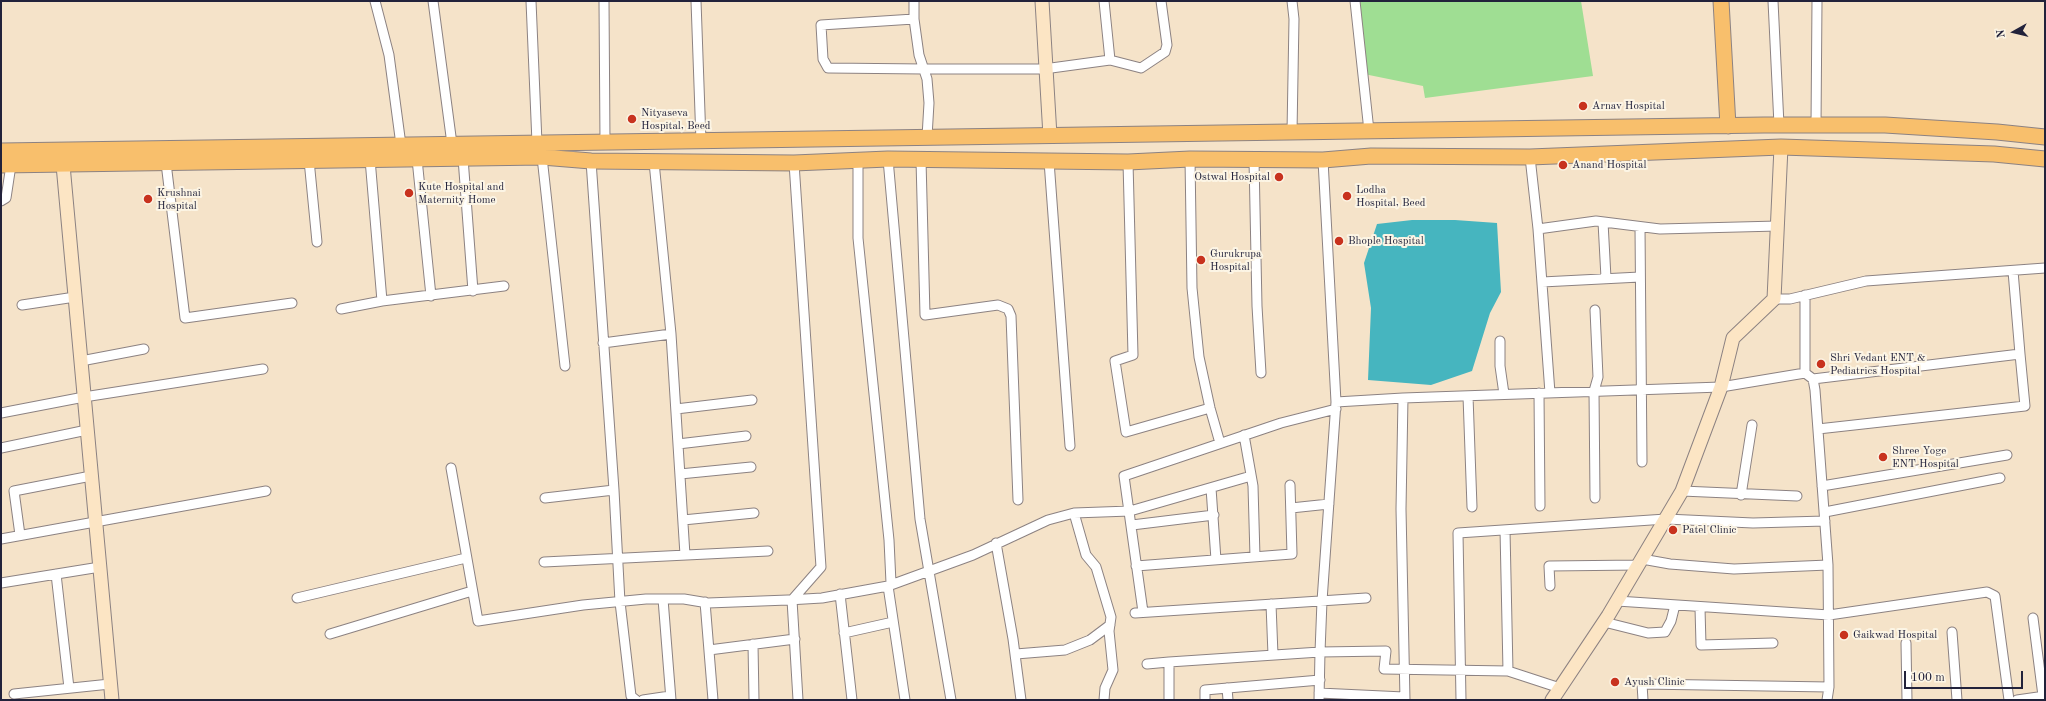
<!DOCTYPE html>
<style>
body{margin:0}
#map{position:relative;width:2046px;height:701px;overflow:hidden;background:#f5e3c9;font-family:"Old Standard TT",serif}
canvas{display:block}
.frame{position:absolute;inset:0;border:2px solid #22223b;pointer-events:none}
.north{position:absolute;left:1994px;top:12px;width:40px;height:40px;-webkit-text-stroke:3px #fcf5e5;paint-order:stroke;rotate:262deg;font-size:11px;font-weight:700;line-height:16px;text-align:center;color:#22223b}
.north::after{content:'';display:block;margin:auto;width:14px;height:18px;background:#22223b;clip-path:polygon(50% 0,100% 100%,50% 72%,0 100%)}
.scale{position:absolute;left:1904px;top:671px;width:119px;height:18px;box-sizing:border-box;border:2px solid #22223b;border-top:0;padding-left:5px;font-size:12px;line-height:14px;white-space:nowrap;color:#22223b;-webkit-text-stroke:3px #fcf5e5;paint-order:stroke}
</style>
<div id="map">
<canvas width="2046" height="701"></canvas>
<div class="frame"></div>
<div class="north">N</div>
<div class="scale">100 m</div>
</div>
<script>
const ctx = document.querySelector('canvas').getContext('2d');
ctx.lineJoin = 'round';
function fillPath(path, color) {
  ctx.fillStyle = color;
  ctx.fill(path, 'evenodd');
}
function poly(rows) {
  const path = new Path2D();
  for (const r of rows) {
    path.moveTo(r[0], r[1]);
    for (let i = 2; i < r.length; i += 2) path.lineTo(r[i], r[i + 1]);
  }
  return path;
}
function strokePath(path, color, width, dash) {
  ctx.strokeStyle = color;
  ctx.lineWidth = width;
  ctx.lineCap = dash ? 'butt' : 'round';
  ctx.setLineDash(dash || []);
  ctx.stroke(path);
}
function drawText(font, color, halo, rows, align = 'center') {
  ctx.font = font + ' "Old Standard TT",serif';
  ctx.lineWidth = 4;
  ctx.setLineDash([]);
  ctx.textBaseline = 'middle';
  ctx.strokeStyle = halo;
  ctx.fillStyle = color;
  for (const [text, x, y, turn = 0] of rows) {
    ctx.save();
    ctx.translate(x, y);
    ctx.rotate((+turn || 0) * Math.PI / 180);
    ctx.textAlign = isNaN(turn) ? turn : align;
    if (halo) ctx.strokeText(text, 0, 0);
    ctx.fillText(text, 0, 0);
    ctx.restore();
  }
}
fillPath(poly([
 [1360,1,1581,1,1593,76,1425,98,1423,86,1364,74]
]), '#9fde93');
fillPath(poly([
 [1412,220,1455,220,1497,223,1501,292,1490,313,1472,371,1431,385,1368,380,1371,308,1364,263,1377,224]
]), '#46b5bf');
const street = poly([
 [375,1,389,55,401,145],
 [433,1,452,144],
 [531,1,537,143],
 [604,1,605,142],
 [696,1,701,141],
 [914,1,914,19,919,55,927,79,929,103,927,137],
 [1104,1,1110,60,1141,68,1165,52,1167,45,1161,1],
 [1355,1,1369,131],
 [1773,1,1779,125],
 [914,19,821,25,823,59,828,68,924,69,1044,69,1110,60],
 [1816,125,1817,1],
 [1292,132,1294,19,1292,1],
 [542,157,565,366],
 [1530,157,1538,229,1550,393],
 [463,158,473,291],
 [370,159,382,301],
 [417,159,431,296],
 [858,159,858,238,889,540,891,583],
 [888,159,920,519,951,700],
 [1190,159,1192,288,1199,357,1210,408,1220,443],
 [309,160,317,242],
 [921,160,925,315,998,305,1008,309,1011,316,1018,500],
 [1254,160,1257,306,1261,373],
 [1323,160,1336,402,1403,398,1721,387,1805,373,1813,379,1815,390,1828,565,1829,687,1827,700],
 [591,161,614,490,620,602,631,696,636,700],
 [1049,161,1070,446],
 [654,162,671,334,685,555],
 [1128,162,1133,355,1115,361,1126,432,1210,408],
 [166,163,185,318,292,303],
 [794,163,821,567,792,600,798,700],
 [1,201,6,198,11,165],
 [1603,222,1606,278],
 [1640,227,1642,462],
 [1538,229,1596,221,1660,229,1778,226],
 [1542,282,1640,277],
 [1805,295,1805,373],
 [1774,299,1790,299,1866,281,2045,268],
 [22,305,75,297],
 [341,309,382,301,504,286],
 [1500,341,1500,366,1504,394],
 [603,343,671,334],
 [81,361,144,349],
 [1813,379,2020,354,2013,271],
 [1539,393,1540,506],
 [1468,396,1472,507],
 [1403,398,1401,509,1405,700],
 [1336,402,1322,601,1320,652,1386,651,1384,669,1508,671,1560,688],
 [676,409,752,400],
 [1,413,84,397,263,369],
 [1818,429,2025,406,2020,354],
 [1244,435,1253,486,1255,557],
 [678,444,746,436],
 [1,448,87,430],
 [451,468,478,621,583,605,646,599,684,599,708,603,788,600,822,598,888,586,973,555,1048,520,1074,513,1130,511,1251,476],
 [680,474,751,467],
 [1822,486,2007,455],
 [1211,488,1216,560],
 [1682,491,1797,496],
 [1741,495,1752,425],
 [545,498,614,490],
 [1595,498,1594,391,1598,377,1595,310],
 [1291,508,1329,504],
 [1825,512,2000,478],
 [1074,513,1086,555,1096,567,1111,617,1109,631,1113,670,1105,688,1104,700],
 [683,520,754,513],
 [1132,525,1214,515],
 [1505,530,1508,671],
 [20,535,14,491,91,476],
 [1,539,266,491],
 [996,543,1013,639,1021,700],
 [1642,559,1670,564,1734,569,1828,565],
 [544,562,768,551],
 [1136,566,1292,554,1290,485],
 [56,574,69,688],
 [1,583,100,567],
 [888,586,905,700],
 [1550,586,1549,566,1639,565],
 [840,594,852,700],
 [297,598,466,558],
 [663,599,671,700],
 [1617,601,1829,615,1987,592,1995,596,2009,700],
 [705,602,713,700],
 [1271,604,1273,655],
 [1700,608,1701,645,1773,643],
 [1143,612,1124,476,1281,423,1336,409],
 [1135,613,1366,598],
 [2033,618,2043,696],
 [1604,622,1648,633,1665,632,1671,621,1675,605],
 [1952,632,1957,700],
 [844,633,893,622],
 [330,634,472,591],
 [1906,643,1907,700],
 [753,644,754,700],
 [709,650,795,639],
 [1016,654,1065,650,1090,640,1110,625],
 [1147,664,1169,662],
 [1227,688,1228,700],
 [1319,693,1404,697],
 [14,694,110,684],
 [643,700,670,696],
 [1169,700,1169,662,1320,652,1319,700],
 [1205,700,1205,690,1320,680],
 [1461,700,1458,533,1666,519,1753,523,1825,521],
 [1643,700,1642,684,1829,687],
 [2017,700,2045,696]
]);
const secondary = poly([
 [1042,1,1050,136],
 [63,165,112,700],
 [1552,700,1608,616,1682,491,1721,387,1733,338,1774,299,1781,147]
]);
const primary = poly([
 [1721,1,1728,126],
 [1,151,1764,125,1885,125,1997,132,2045,137],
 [1,165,542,157,591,161,794,163,888,159,1128,162,1190,159,1323,160,1371,156,1530,157,1781,147,1994,154,2045,159]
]);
strokePath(street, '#8c8282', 11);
strokePath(secondary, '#8c8282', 15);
strokePath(primary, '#8c8282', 17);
strokePath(street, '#fff', 9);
strokePath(secondary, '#fce5c4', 13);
strokePath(primary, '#f8bf6c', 15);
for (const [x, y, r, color] of [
 [1583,106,5,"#c8321e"],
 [632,119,5,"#c8321e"],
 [1563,165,5,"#c8321e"],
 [1279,177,5,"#c8321e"],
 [409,193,5,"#c8321e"],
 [1347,196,5,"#c8321e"],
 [148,199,5,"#c8321e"],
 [1339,241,5,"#c8321e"],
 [1201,260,5,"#c8321e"],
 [1821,364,5,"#c8321e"],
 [1883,457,5,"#c8321e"],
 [1673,530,5,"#c8321e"],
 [1844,635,5,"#c8321e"],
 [1615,682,5,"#c8321e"]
]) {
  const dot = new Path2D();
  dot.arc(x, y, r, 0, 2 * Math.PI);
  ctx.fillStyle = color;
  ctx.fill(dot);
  strokePath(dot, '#fcf5e5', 1.5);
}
drawText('11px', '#22223b', '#fcf5e5', [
 ["Arnav Hospital",1592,106],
 ["Nityaseva",641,113],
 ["Hospital, Beed",641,126],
 ["Anand Hospital",1572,165],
 ["Ostwal Hospital",1270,177,"right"],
 ["Kute Hospital and",418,187],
 ["Maternity Home",418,200],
 ["Lodha",1356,190],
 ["Hospital, Beed",1356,203],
 ["Krushnai",157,193],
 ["Hospital",157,206],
 ["Bhople Hospital",1348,241],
 ["Gurukrupa",1210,254],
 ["Hospital",1210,267],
 ["Shri Vedant ENT &",1830,358],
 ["Pediatrics Hospital",1830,371],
 ["Shree Yoge",1892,451],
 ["ENT Hospital",1892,464],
 ["Patel Clinic",1682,530],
 ["Gaikwad Hospital",1853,635],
 ["Ayush Clinic",1624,682]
], 'left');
</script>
